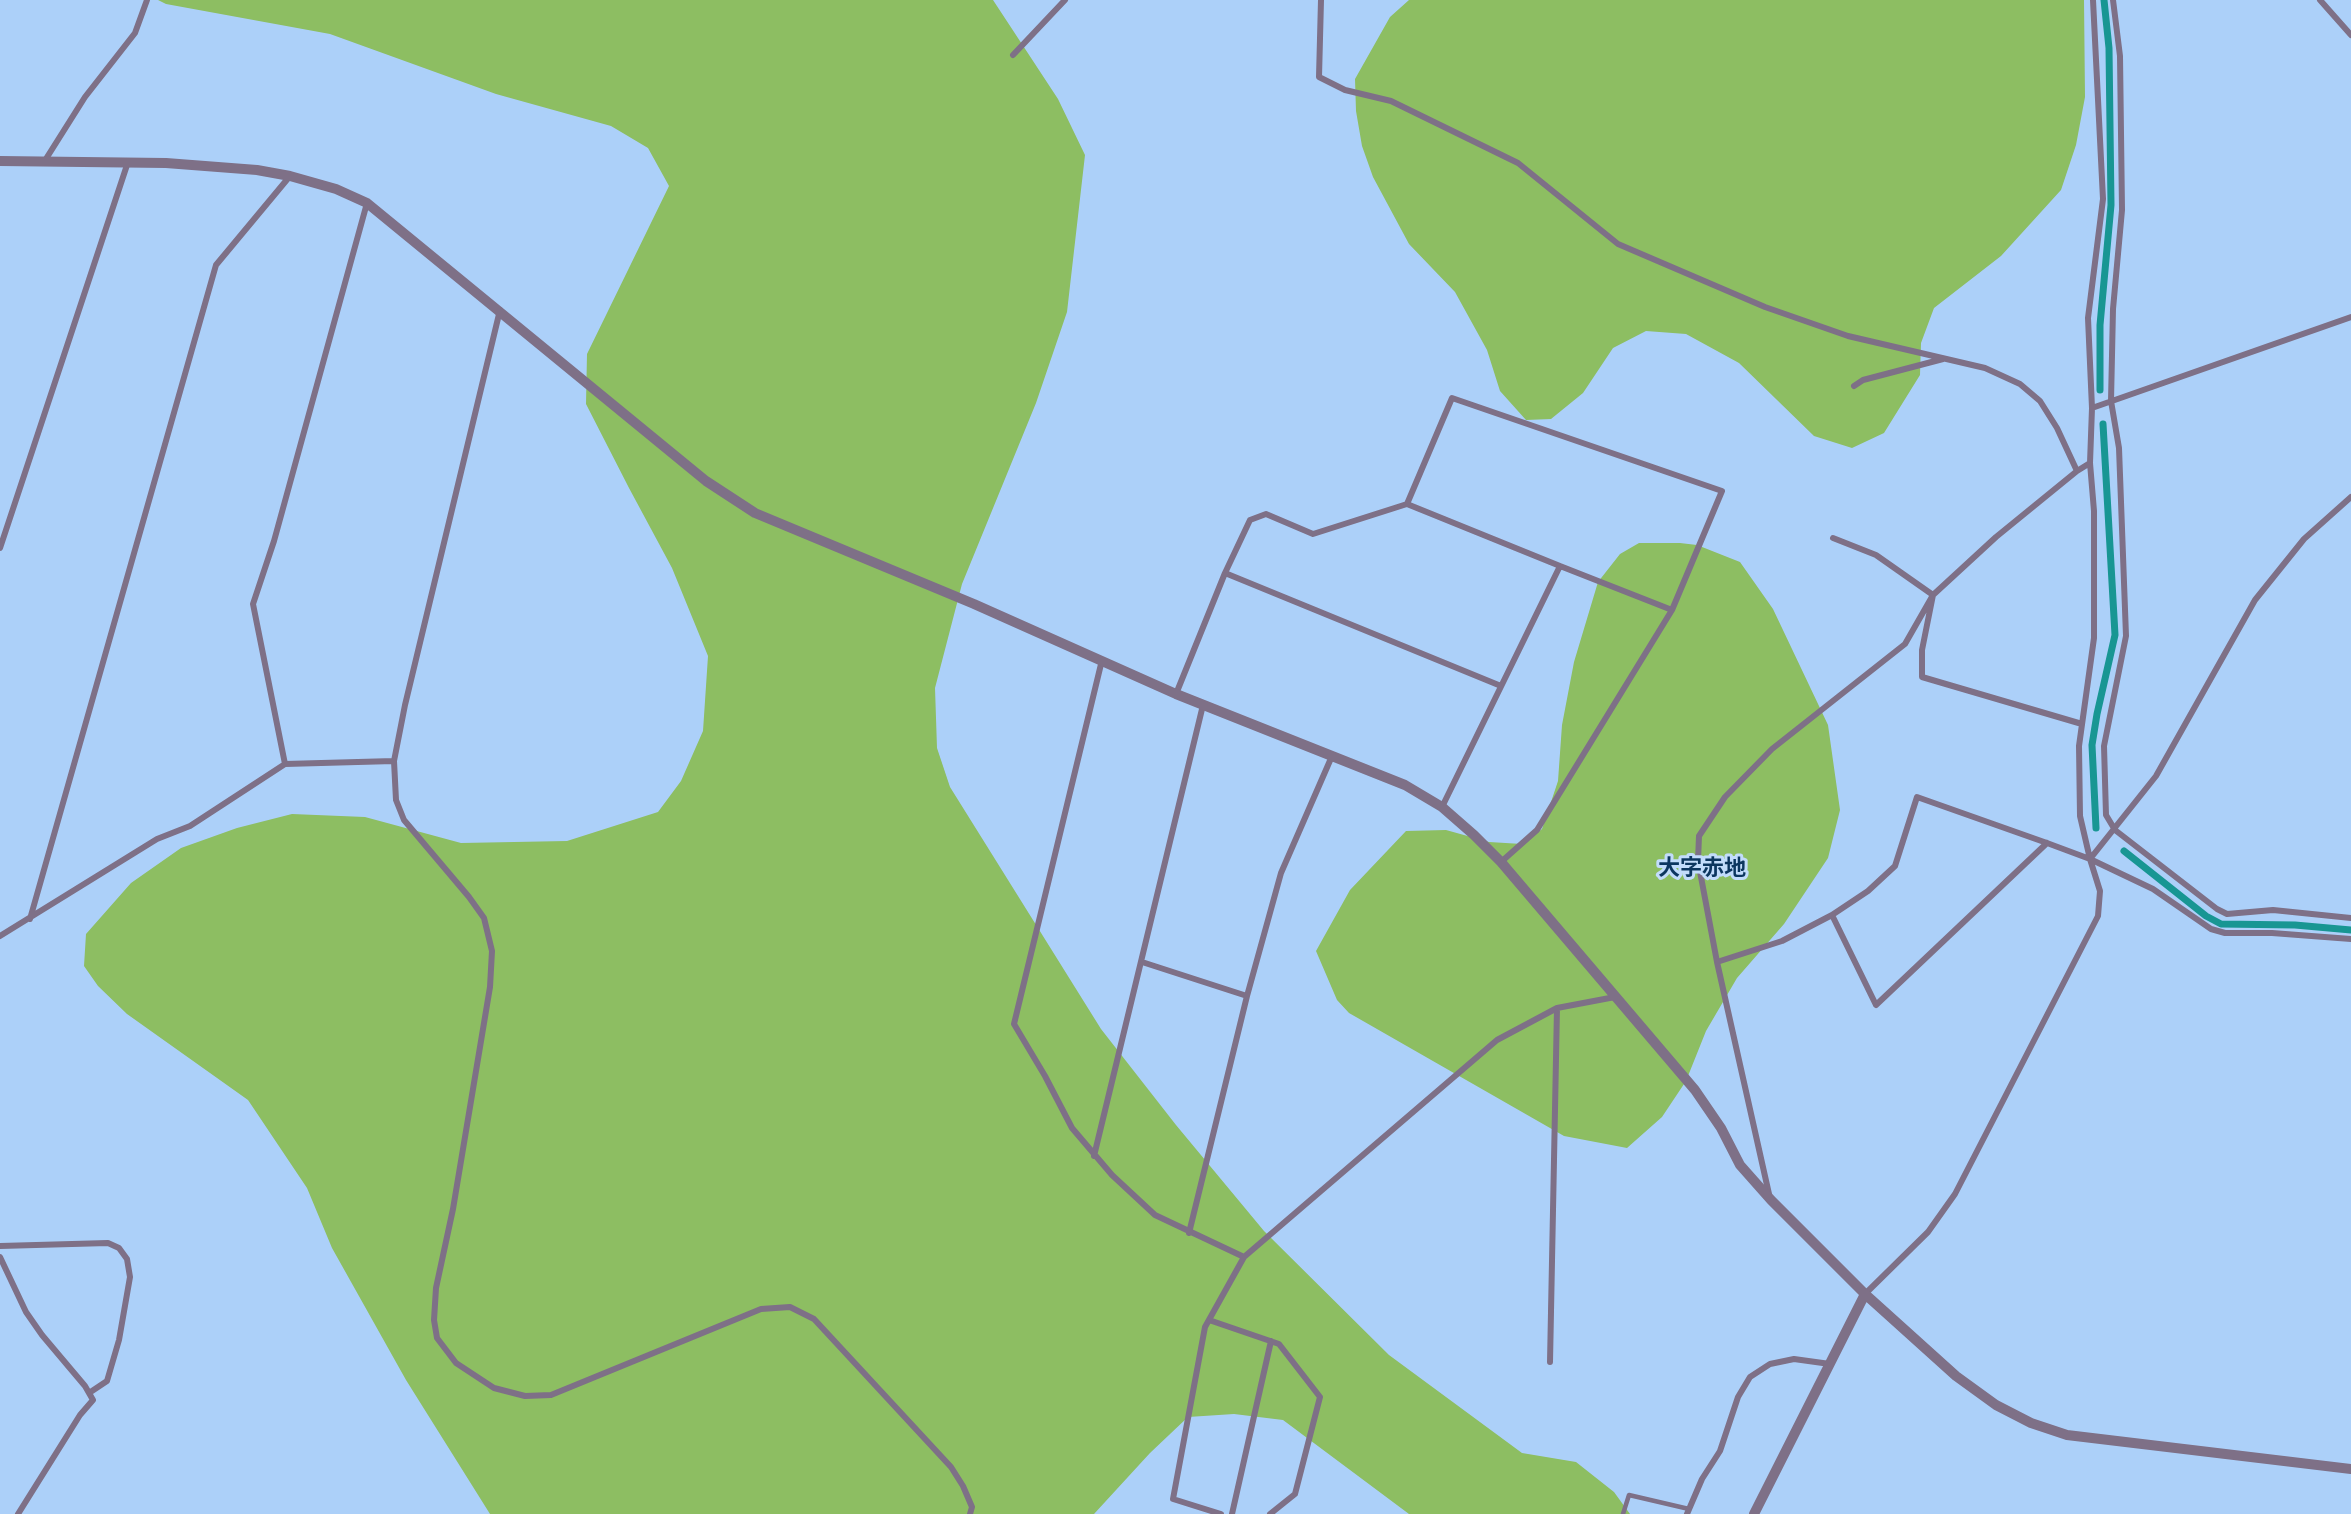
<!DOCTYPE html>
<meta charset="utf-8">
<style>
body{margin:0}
canvas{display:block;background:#acd0f9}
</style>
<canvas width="2351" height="1514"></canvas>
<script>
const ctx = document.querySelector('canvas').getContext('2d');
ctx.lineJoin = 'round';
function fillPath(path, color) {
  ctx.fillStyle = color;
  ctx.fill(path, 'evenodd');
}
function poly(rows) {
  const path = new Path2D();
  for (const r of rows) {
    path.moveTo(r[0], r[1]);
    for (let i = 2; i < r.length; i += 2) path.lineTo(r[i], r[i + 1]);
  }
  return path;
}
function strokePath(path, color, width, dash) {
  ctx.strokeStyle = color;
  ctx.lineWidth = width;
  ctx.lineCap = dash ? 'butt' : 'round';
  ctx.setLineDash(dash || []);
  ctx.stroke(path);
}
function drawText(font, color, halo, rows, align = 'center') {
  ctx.font = font + ' "Sofia Sans Condensed","Noto Sans JP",sans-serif';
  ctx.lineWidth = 6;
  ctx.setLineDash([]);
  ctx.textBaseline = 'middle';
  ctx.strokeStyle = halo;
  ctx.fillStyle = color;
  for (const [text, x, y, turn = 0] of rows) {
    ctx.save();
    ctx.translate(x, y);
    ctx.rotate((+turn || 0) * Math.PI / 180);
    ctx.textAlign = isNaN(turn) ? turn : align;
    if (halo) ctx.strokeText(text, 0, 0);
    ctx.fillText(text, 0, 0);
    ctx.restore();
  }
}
fillPath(poly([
 [158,0,993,0,1058,99,1085,155,1067,312,1036,403,962,584,935,688,937,748,950,787,1101,1029,1176,1125,1264,1231,1389,1355,1522,1453,1576,1462,1614,1492,1630,1514,1409,1514,1283,1420,1234,1414,1188,1417,1150,1453,1094,1514,490,1514,406,1380,332,1248,307,1188,248,1100,127,1014,98,986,84,966,86,934,131,883,181,848,237,828,292,814,365,817,461,843,567,841,658,812,681,781,703,731,708,656,672,568,629,488,586,404,587,354,669,186,648,148,611,126,496,94,330,34,166,4],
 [1409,0,2084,0,2085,97,2076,145,2061,190,2001,256,1934,308,1921,343,1920,375,1884,433,1852,448,1814,436,1739,363,1686,334,1646,331,1613,348,1583,393,1551,419,1526,420,1500,391,1487,350,1455,292,1409,244,1373,177,1362,146,1356,111,1355,79,1390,17],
 [1639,543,1680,543,1697,545,1740,562,1773,609,1828,725,1840,810,1828,858,1784,924,1737,978,1706,1031,1686,1081,1662,1117,1627,1148,1564,1136,1349,1013,1337,1000,1316,951,1350,890,1406,831,1446,830,1489,842,1522,844,1542,829,1558,781,1562,725,1574,662,1598,582,1620,554]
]), '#8dbe62');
strokePath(poly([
 [2100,390,2100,325,2111,205,2109,48,2104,0],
 [2096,828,2092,745,2097,714,2115,635,2103,424],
 [2124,851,2206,916,2221,924,2295,925,2351,930]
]), '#189693', 7);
strokePath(poly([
 [1623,1514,1629,1495,1689,1509]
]), '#7e7087', 4.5);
strokePath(poly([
 [1321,0,1319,77,1345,90,1391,101,1518,163,1618,244,1765,307,1848,336,1985,368,2020,384,2040,401,2057,428,2077,471],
 [2113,0,2120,56,2122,210,2113,309,2111,401,2119,448,2126,636,2104,746,2106,815,2115,830,2217,909,2227,914,2273,910,2351,918],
 [2320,0,2351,35],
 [1013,55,1065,0],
 [44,162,85,97,135,33,147,0],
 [500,310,405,705,394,761,396,800,404,820,469,897,484,918,492,951,490,987,453,1209,436,1288,434,1320,437,1338,456,1363,494,1388,525,1396,551,1395,761,1309,790,1307,814,1319,951,1467,963,1486,972,1507,970,1514],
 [1854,386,1863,380,1943,359],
 [2092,408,2351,317],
 [1407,504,1452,398,1722,491,1672,610,1537,830,1501,862],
 [1833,538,1876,555,1933,595,1922,650,1922,677,2082,724],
 [0,548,128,162],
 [1560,566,1672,610],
 [1225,573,1501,686],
 [1102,660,1014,1024,1045,1076,1072,1128,1112,1175,1155,1215,1244,1257,1497,1040,1557,1008,1615,997],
 [1176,694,1225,573,1250,520,1266,514,1313,534,1407,504,1560,566,1442,807],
 [285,764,253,604,274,541,367,203],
 [2047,843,1876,1005,1832,915,1868,891,1895,866,1917,797,2047,843,2090,859,2153,889,2211,929,2225,933,2272,933,2351,939],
 [2090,859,2156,776,2255,600,2304,539,2351,497],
 [30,919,216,265,290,176],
 [0,936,157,839,190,826,285,764,394,761],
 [1142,962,1247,996],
 [1717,962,1782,941,1832,915],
 [1094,1156,1203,705],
 [1769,1194,1717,962,1698,861,1699,836,1725,797,1772,749,1905,644,1933,595,1996,537,2077,471,2090,463],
 [1189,1233,1247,996,1281,873,1332,756],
 [0,1246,108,1243,119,1248,127,1259,130,1277,119,1340,107,1381,89,1393],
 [0,1257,26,1312,42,1335,85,1386,93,1400,80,1415,18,1514],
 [1865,1294,1928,1232,1955,1194,2098,916,2100,891,2090,859,2080,816,2079,746,2094,638,2094,511,2090,463,2092,408,2088,318,2103,199,2093,0],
 [1209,1320,1279,1344,1320,1397,1295,1494,1270,1514],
 [1550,1362,1557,1008],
 [1221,1514,1173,1499,1205,1327,1244,1257],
 [1232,1514,1271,1341],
 [1687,1514,1702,1479,1720,1451,1738,1397,1750,1377,1770,1364,1794,1359,1830,1364]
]), '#7e7087', 6);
strokePath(poly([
 [0,161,166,163,257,170,290,176,336,189,367,203,706,481,755,513,974,604,1176,694,1405,785,1442,807,1474,835,1501,862,1695,1090,1721,1128,1740,1165,1771,1200,1865,1294,1956,1376,1996,1405,2031,1423,2067,1435,2351,1469],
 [1754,1514,1865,1294]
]), '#7e7087', 10);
drawText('bold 22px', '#0c365f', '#c2dcfb', [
 ["大字赤地",1702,869]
]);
</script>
